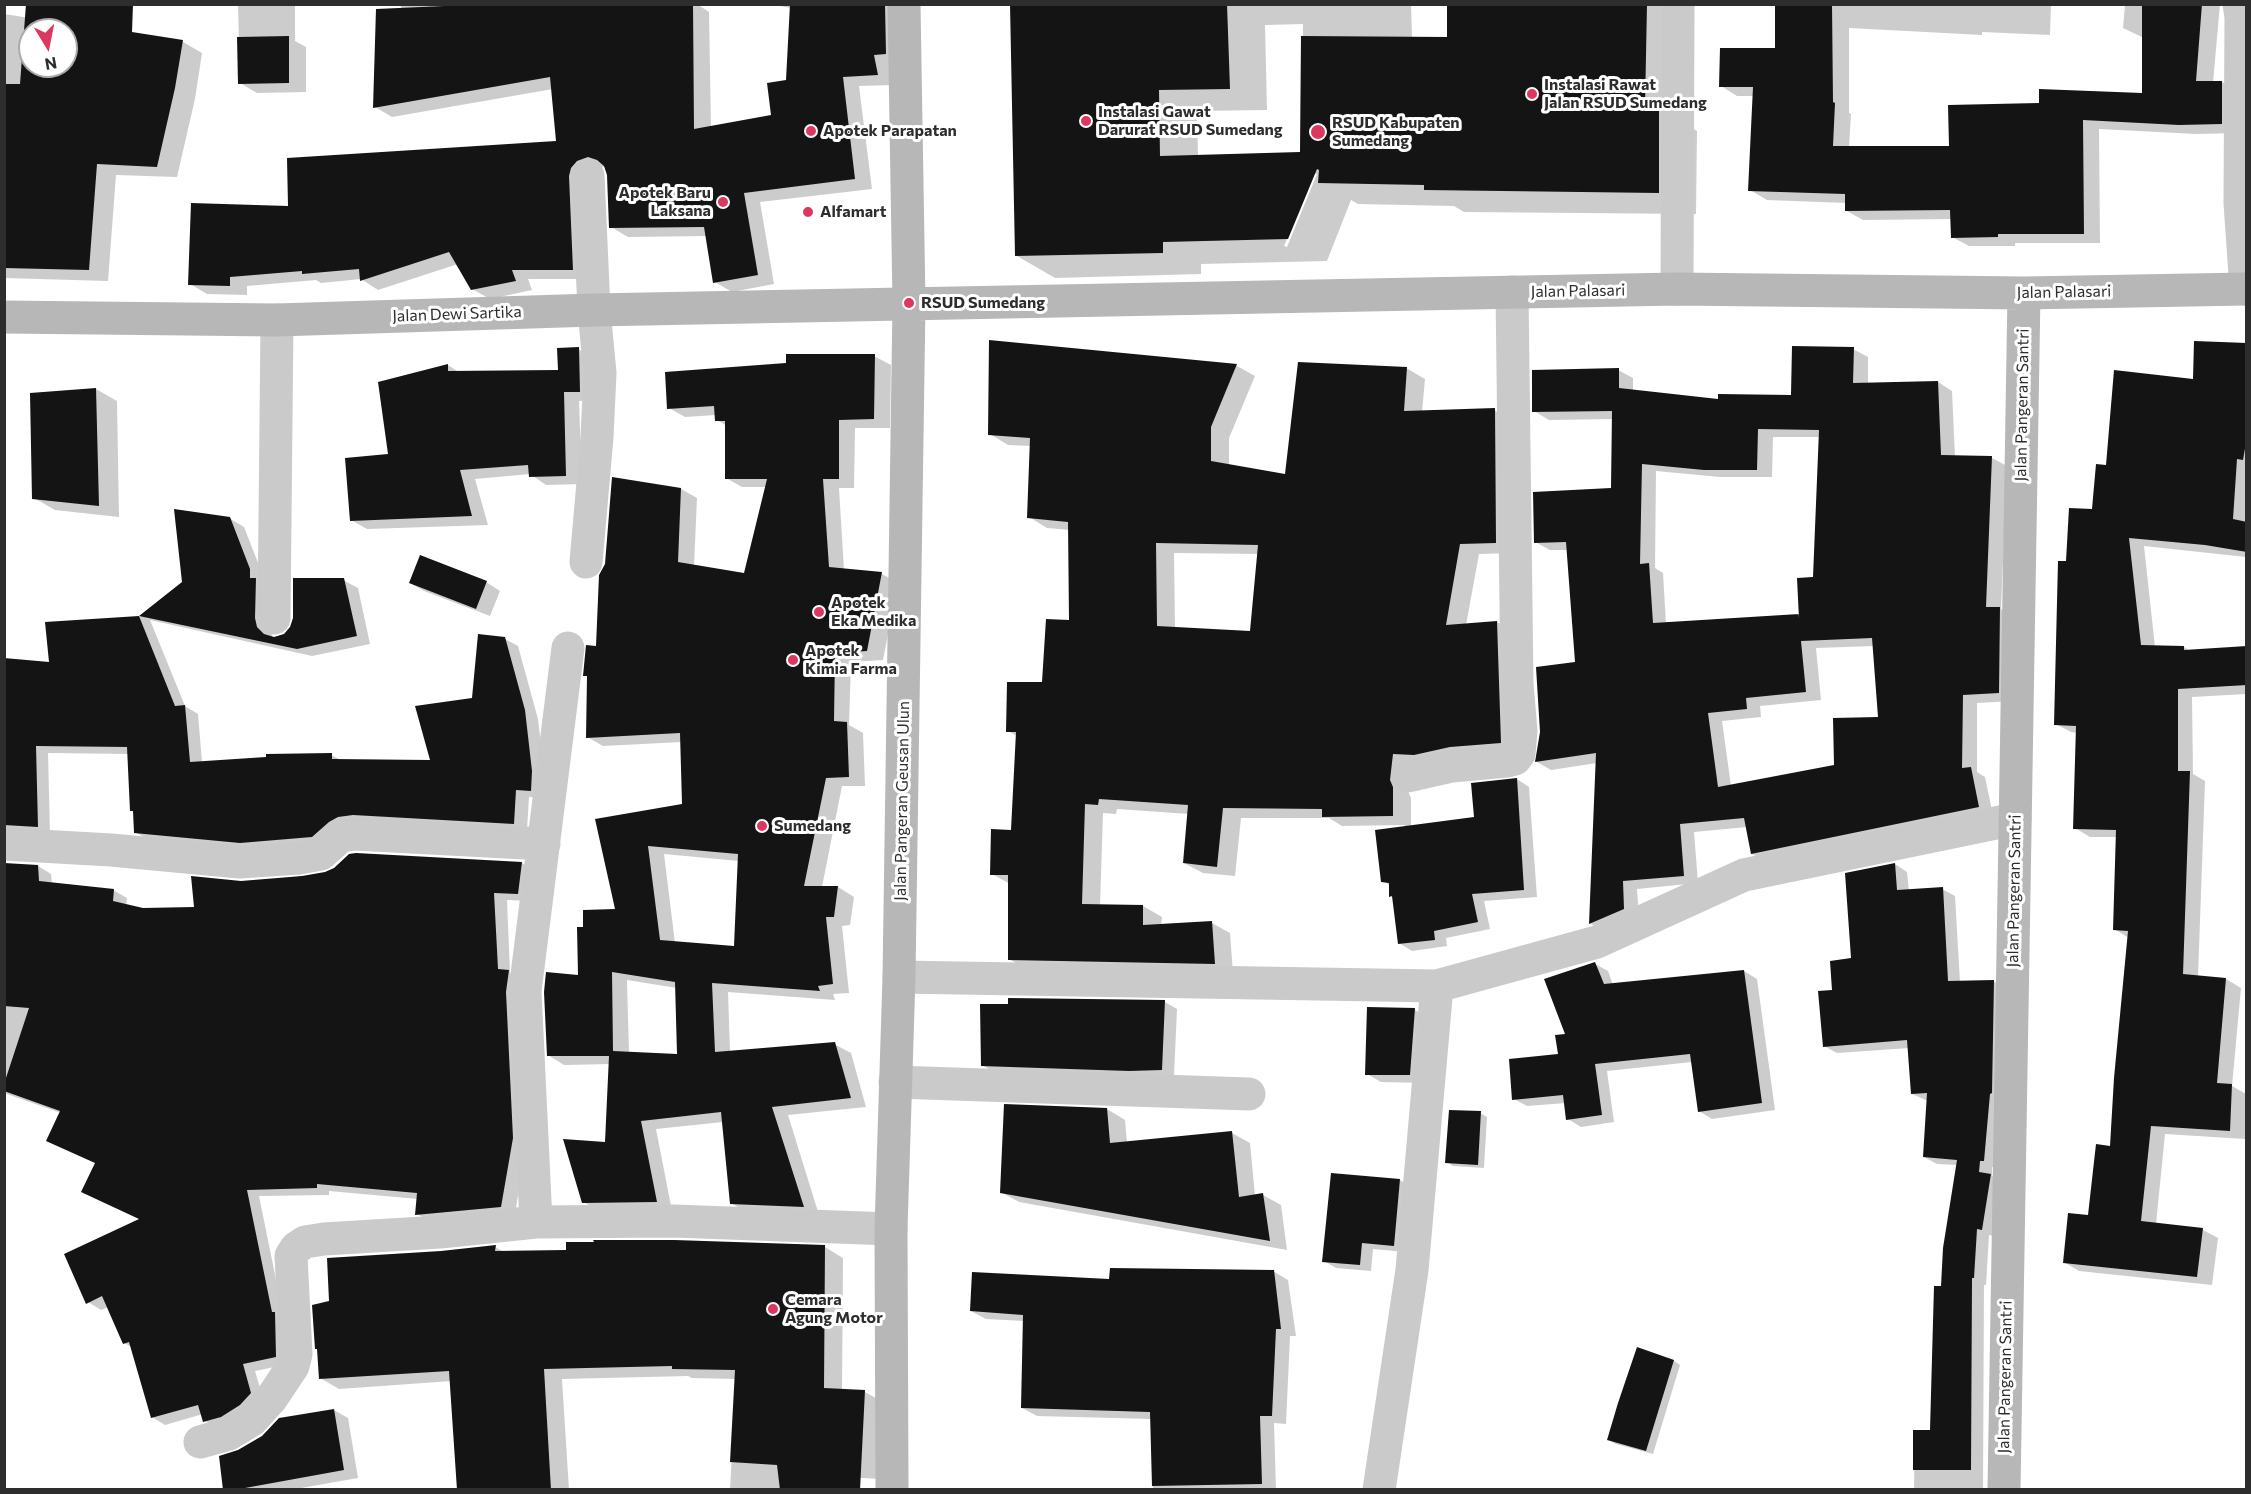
<!DOCTYPE html>
<style>
body{margin:0}
#map{position:relative;width:2251px;height:1494px;overflow:hidden;background:#fff;font-family:Commissioner,sans-serif}
canvas{display:block}
.frame{position:absolute;inset:0;border:6px solid #2d2d2d;pointer-events:none}
.north{position:absolute;left:18px;top:18px;width:60px;height:60px;box-sizing:border-box;background:#fff;border:2px solid #ababab;border-radius:50%;rotate:170deg;font-size:16px;font-weight:700;line-height:24px;text-align:center;color:#2d2d2d}
.north::after{content:'';display:block;margin:auto;width:21px;height:27px;background:#dc385f;clip-path:polygon(50% 0,100% 100%,50% 72%,0 100%)}
</style>
<div id="map">
<canvas width="2251" height="1494"></canvas>
<div class="frame"></div>
<div class="north">N</div>
</div>
<script>
const ctx = document.querySelector('canvas').getContext('2d');
ctx.lineJoin = 'round';
function fillPath(path, color) {
  ctx.fillStyle = color;
  ctx.fill(path, 'evenodd');
}
function poly(rows) {
  const path = new Path2D();
  for (const r of rows) {
    path.moveTo(r[0], r[1]);
    for (let i = 2; i < r.length; i += 2) path.lineTo(r[i], r[i + 1]);
  }
  return path;
}
function strokePath(path, color, width, dash) {
  ctx.strokeStyle = color;
  ctx.lineWidth = width;
  ctx.lineCap = dash ? 'butt' : 'round';
  ctx.setLineDash(dash || []);
  ctx.stroke(path);
}
function drawText(font, color, halo, rows, align = 'center') {
  ctx.font = font + ' Commissioner,sans-serif';
  ctx.lineWidth = 6;
  ctx.setLineDash([]);
  ctx.textBaseline = 'middle';
  ctx.strokeStyle = halo;
  ctx.fillStyle = color;
  for (const [text, x, y, turn = 0] of rows) {
    ctx.save();
    ctx.translate(x, y);
    ctx.rotate((+turn || 0) * Math.PI / 180);
    ctx.textAlign = isNaN(turn) ? turn : align;
    if (halo) ctx.strokeText(text, 0, 0);
    ctx.fillText(text, 0, 0);
    ctx.restore();
  }
}
fillPath(poly([
 [238,4,295,4,295,41,306,47,306,92,257,93,240,83],
 [400,4,455,4,455,8,524,4,697,4,709,12,711,127,773,116,787,82,791,8,768,4,904,4,894,85,859,86,872,189,760,202,774,284,732,292,715,282,707,236,628,237,611,227,608,175,606,166,595,170,590,279,528,279,532,290,490,299,472,289,458,264,378,290,361,279,321,283,316,280,247,286,247,295,207,294,190,284,557,142,553,89,392,117,375,107,402,10],
 [1011,4,1411,4,1412,38,1448,39,1449,4,1685,4,1683,123,1697,131,1696,214,1464,212,1454,206,1358,204,1351,200,1327,261,1201,264,1201,274,1055,278,1017,256],
 [1303,24,1302,154,1198,156,1197,111,1267,110,1265,25],
 [1314,174,1317,174,1287,247,1284,246],
 [1777,4,2051,4,2050,35,1982,32,1982,35,1849,28,1849,113,1851,114,1849,147,1951,147,2041,105,2143,95,2144,38,2123,28,2125,4,2220,4,2213,83,2222,82,2238,92,2238,133,2196,134,2099,129,2100,243,2015,243,2015,246,1969,246,1952,237,1952,219,1863,220,1847,211,1847,203,1767,200,1750,190,1754,96,1737,96,1721,86,1777,49],
 [4,14,183,42,202,53,195,99,177,177,116,175,108,281,4,278],
 [30,30,66,30,66,66,30,66],
 [991,342,1237,366,1255,376,1229,438,1229,465,1286,476,1406,368,1425,379,1422,412,1494,410,1513,421,1514,553,1479,554,1466,625,1497,622,1516,633,1519,753,1408,791,1411,798,1411,827,1475,819,1517,779,1529,787,1537,897,1484,901,1490,929,1446,938,1447,946,1412,951,1399,943,1394,898,1390,896,1391,886,1383,881,1405,825,1342,826,1329,818,1241,818,1235,876,1203,873,1184,863,1189,814,1117,809,1116,814,1103,813,1100,906,1143,906,1162,917,1161,926,1212,923,1230,933,1233,973,1028,970,1009,959,1010,884,992,874,1012,831,1017,736,1008,731,1044,684,1071,622,1070,530,1047,528,1029,517,1031,446,1008,445,990,434],
 [1174,553,1259,554,1251,633,1175,628],
 [2246,344,2246,557,2144,546,2155,647,2184,647,2190,651,2246,648,2246,694,2192,697,2193,774,2205,781,2198,977,2226,979,2241,988,2232,1086,2246,1094,2245,1139,2165,1134,2156,1224,2203,1230,2218,1238,2212,1285,2079,1271,2064,1262,2089,1217,2111,1148,2129,938,2114,929,2118,837,2090,837,2075,828,2077,733,2071,732,2056,724,2067,563,2093,511,2108,467,2194,381],
 [578,349,594,358,596,400,579,401,582,484,546,485,530,474,475,479,488,525,367,529,351,520,389,455,448,365,460,373,560,371],
 [1853,349,1868,357,1868,384,1938,382,1952,391,1955,457,1992,458,2007,466,2001,609,2014,617,2013,701,1977,703,1977,772,1985,777,1993,815,1767,862,1752,854,1747,827,1694,832,1698,883,1637,889,1639,917,1605,932,1591,924,1597,763,1551,770,1537,762,1577,664,1568,550,1550,550,1535,542,1612,490,1614,419,1549,420,1534,411,1618,370,1633,378,1633,391,1720,400,1793,397],
 [1773,437,1820,437,1815,579,1801,617,1666,624,1663,573,1655,568,1656,471,1720,477,1772,477],
 [1874,646,1880,719,1835,766,1731,786,1722,721,1761,717,1760,706,1821,700,1816,648],
 [874,356,891,365,890,428,855,428,854,488,839,488,844,570,882,574,898,583,883,660,851,662,849,725,863,733,865,786,842,786,822,887,838,887,854,897,850,925,842,926,849,993,833,994,835,1000,728,992,730,1052,834,1044,851,1053,866,1107,788,1115,819,1215,748,1213,731,1203,723,1122,656,1129,672,1211,600,1211,583,1202,606,1143,610,1064,564,1065,548,1055,579,976,584,928,617,911,597,821,683,805,682,742,603,746,587,737,588,677,585,675,681,489,697,498,694,566,746,575,767,487,742,487,726,478,727,426,717,420,716,415,685,417,669,408],
 [664,854,739,861,736,948,675,943],
 [627,980,677,988,679,1055,629,1053],
 [96,389,117,401,119,517,55,510,34,498,32,395],
 [229,518,244,527,264,578,269,627,273,638,284,635,343,580,358,588,370,644,312,656,150,620,185,706,198,714,202,762,331,755,341,760,432,761,473,699,505,639,518,646,538,719,545,780,544,798,529,797,527,830,255,850,149,840,135,832,135,812,131,810,129,754,48,753,50,834,4,838,4,659,51,663,139,617,183,582],
 [486,582,500,591,490,616,424,591,410,583],
 [522,863,535,871,531,901,507,900,510,973,521,979,526,1146,515,1214,430,1221,417,1214,418,1199,329,1191,329,1195,259,1196,284,1319,289,1364,255,1371,264,1401,218,1428,205,1421,203,1414,165,1425,152,1417,132,1347,124,1343,108,1307,101,1310,88,1302,141,1220,96,1163,61,1113,4,1093,4,864,38,866,51,874,52,884,113,890,127,898,126,906,143,910,195,908,241,882],
 [1895,864,1907,872,1909,891,1942,889,1955,896,1960,982,1993,981,2006,989,1996,1168,1992,1167,1992,1176,2003,1183,1995,1236,1989,1235,1986,1285,1984,1285,1983,1490,1914,1490,1915,1432,1931,1432,1943,1288,1958,1165,1937,1164,1924,1157,1928,1101,1912,1094,1909,1048,1837,1053,1824,1046,1834,991,1853,960],
 [1595,964,1608,971,1613,985,1744,971,1757,979,1775,1110,1712,1119,1699,1111,1692,1062,1607,1071,1614,1122,1581,1127,1568,1119,1566,1103,1527,1106,1514,1099,1559,1055],
 [1165,1002,1177,1009,1174,1076,994,1072,982,1065],
 [1415,1010,1429,1018,1424,1083,1381,1082,1367,1074],
 [1107,1109,1125,1120,1127,1143,1232,1133,1250,1143,1255,1196,1263,1195,1281,1205,1287,1250,1019,1202,1001,1192],
 [1480,1113,1487,1117,1484,1168,1453,1166,1447,1162],
 [1400,1180,1411,1187,1405,1252,1373,1249,1371,1271,1336,1268,1324,1261],
 [495,1247,506,1253,825,1247,843,1258,842,1391,865,1392,883,1402,879,1479,846,1477,850,1490,730,1490,736,1379,692,1378,688,1376,562,1379,569,1490,458,1490,452,1381,339,1389,320,1378,330,1303,441,1252],
 [1273,1271,1288,1280,1296,1336,1290,1336,1286,1424,1274,1423,1276,1490,1153,1490,1152,1419,1037,1416,1022,1408,1024,1321,986,1319,971,1311,1111,1281],
 [1674,1361,1680,1365,1653,1454,1616,1444,1609,1440],
 [334,1410,348,1418,358,1478,290,1490,225,1490]
]), '#0003');
fillPath(poly([
 [26,4,133,4,132,32,183,40,175,88,157,167,97,164,89,270,4,268,4,84,20,84],
 [30,30,66,30,66,66,30,66],
 [490,4,693,4,694,129,771,115,767,83,786,80,790,4,885,4,886,54,874,55,878,75,843,77,855,179,744,193,758,275,713,283,704,227,609,228,607,175,604,166,597,160,588,157,577,161,571,168,569,176,573,270,512,270,516,281,471,290,449,252,360,281,359,269,302,274,302,271,230,277,230,286,188,285,191,203,288,206,287,158,556,141,550,77,373,108,376,9],
 [1010,4,1227,4,1230,89,1159,90,1160,156,1300,152,1301,36,1447,37,1447,4,1647,4,1645,107,1659,107,1659,193,1424,190,1424,185,1318,183,1319,170,1317,169,1288,239,1163,242,1163,253,1015,256],
 [1775,4,1832,4,1833,102,1835,103,1833,146,1949,146,1948,105,2039,103,2039,89,2142,93,2142,4,2202,4,2196,81,2222,81,2222,124,2179,125,2083,120,2084,234,1998,234,1998,237,1951,238,1950,210,1845,211,1845,194,1748,191,1753,87,1719,87,1720,48,1775,48],
 [289,36,289,83,238,84,237,37],
 [989,340,1237,364,1211,427,1211,461,1285,474,1298,362,1407,367,1404,411,1495,408,1496,543,1460,544,1446,625,1497,621,1501,743,1450,747,1414,755,1393,754,1390,780,1393,787,1393,816,1322,817,1322,809,1223,808,1217,867,1183,863,1188,805,1099,799,1098,805,1085,804,1082,904,1143,905,1143,925,1212,921,1215,964,1008,960,1008,875,990,875,991,829,1011,830,1016,732,1006,732,1007,682,1042,682,1046,619,1069,620,1068,522,1027,518,1030,438,988,435],
 [1156,543,1258,545,1250,631,1157,626],
 [2194,341,2247,343,2247,437,2243,460,2237,459,2233,519,2247,522,2247,552,2205,545,2129,538,2141,645,2184,646,2184,650,2247,646,2247,685,2178,689,2178,771,2190,771,2183,974,2226,978,2217,1083,2232,1084,2230,1131,2151,1126,2141,1221,2203,1228,2197,1277,2063,1263,2068,1213,2088,1215,2096,1144,2110,1146,2114,1078,2128,931,2113,930,2116,830,2073,829,2076,726,2054,725,2058,561,2066,561,2069,508,2092,509,2096,464,2106,465,2114,370,2193,379],
 [1792,346,1854,347,1853,383,1938,381,1941,455,1992,456,1986,607,2000,607,1999,693,1963,695,1962,768,1971,767,1979,807,1751,854,1744,818,1680,824,1684,876,1623,881,1624,909,1589,924,1596,753,1535,762,1540,732,1536,667,1575,662,1566,542,1534,543,1533,492,1611,488,1612,411,1532,412,1532,370,1619,368,1619,388,1718,399,1718,394,1791,395],
 [1758,429,1819,430,1813,577,1797,578,1799,619,1799,614,1653,623,1649,563,1640,564,1642,464,1704,470,1757,470],
 [1872,638,1878,717,1833,718,1834,765,1718,787,1708,713,1747,709,1746,698,1806,692,1801,641],
 [579,347,580,392,564,392,566,476,529,477,528,465,460,470,472,516,350,521,345,458,388,454,378,382,448,364,448,371,558,370,557,348],
 [786,354,875,354,874,419,839,420,839,479,823,479,829,567,882,572,867,651,835,653,834,721,847,722,849,777,826,778,804,886,838,886,834,917,826,917,833,984,818,986,820,991,712,983,715,1052,835,1042,851,1098,772,1107,804,1207,730,1204,721,1112,641,1121,657,1202,582,1203,563,1139,605,1142,609,1056,547,1056,544,992,546,972,578,975,577,927,583,927,583,910,615,909,595,819,682,804,680,733,586,738,587,676,583,676,586,645,596,646,599,575,605,564,612,477,681,488,678,562,744,573,767,479,725,479,725,421,715,421,714,406,667,409,665,372,786,363],
 [648,846,738,854,734,946,660,940],
 [612,972,675,982,677,1054,613,1051],
 [96,388,99,506,32,499,30,393],
 [174,509,230,517,250,569,250,578,256,578,255,618,257,627,264,634,274,637,284,634,290,627,293,618,293,578,344,578,357,636,297,649,139,616,182,582],
 [420,555,487,581,476,609,409,583],
 [139,616,175,706,185,705,190,762,266,757,266,754,332,753,332,759,430,760,415,706,472,698,478,634,505,637,525,710,532,771,531,791,516,790,514,824,353,815,338,817,329,822,312,837,240,843,134,833,133,811,130,811,127,747,36,746,38,827,4,825,4,658,49,662,45,622],
 [1517,778,1524,890,1472,894,1478,922,1434,931,1435,940,1398,944,1392,896,1389,897,1389,883,1381,882,1375,830,1474,817,1471,783],
 [356,853,522,862,518,894,494,893,498,969,509,970,506,992,513,1138,501,1207,415,1215,417,1193,317,1184,317,1188,247,1190,272,1312,275,1312,276,1357,243,1364,251,1393,240,1405,221,1417,203,1422,198,1405,151,1418,129,1342,123,1344,102,1296,86,1304,64,1254,139,1219,81,1192,95,1163,46,1141,60,1111,4,1091,4,1084,29,1008,4,1006,4,863,38,865,39,881,114,889,113,901,143,908,194,907,191,876,241,881,302,876,325,872,334,868,349,854],
 [1895,863,1897,890,1943,887,1948,981,1994,980,1992,1093,1990,1094,1984,1161,1980,1161,1979,1172,1991,1174,1990,1180,1982,1230,1977,1229,1974,1278,1972,1278,1971,1470,1913,1470,1913,1430,1930,1430,1934,1286,1941,1286,1943,1248,1957,1160,1923,1157,1927,1093,1911,1094,1907,1040,1823,1047,1818,991,1832,990,1830,961,1851,958,1845,873],
 [1595,962,1604,984,1744,970,1762,1103,1698,1112,1690,1054,1595,1064,1602,1115,1566,1120,1563,1095,1512,1100,1509,1059,1558,1054,1555,1035,1565,1034,1544,979],
 [1008,998,1165,1000,1162,1070,1129,1071,981,1066,980,1004,1008,1004],
 [1367,1007,1415,1008,1410,1075,1365,1075],
 [1004,1104,1107,1108,1110,1143,1232,1131,1239,1197,1263,1193,1270,1241,1000,1193],
 [1449,1110,1481,1111,1478,1165,1445,1163],
 [1331,1173,1400,1179,1394,1246,1362,1243,1360,1265,1322,1262],
 [593,1240,674,1240,825,1245,824,1388,865,1390,860,1490,780,1490,777,1465,730,1462,735,1370,672,1369,672,1366,544,1369,551,1490,457,1490,449,1371,319,1379,317,1349,315,1349,312,1305,329,1301,327,1258,441,1251,496,1245,495,1251,566,1250,566,1242,594,1242],
 [1110,1268,1274,1270,1281,1329,1276,1329,1272,1416,1260,1416,1262,1484,1152,1486,1150,1412,1021,1408,1023,1315,970,1311,972,1272,1109,1279],
 [1637,1347,1674,1360,1646,1451,1607,1440,1618,1403],
 [334,1409,344,1470,234,1490,223,1490,219,1456,238,1450,262,1436,279,1418]
]), '#141414');
strokePath(poly([
 [2239,4,2241,17,2240,203,2246,289],
 [1677,289,1678,4],
 [586,562,597,437,600,373,594,310,588,176],
 [274,618,277,320],
 [568,648,525,991,536,1222,674,1221,891,1229],
 [1408,776,1452,766,1507,761,1515,759,1519,754,1521,731,1517,684,1512,292],
 [4,844,111,850,240,862,299,858,321,854,341,836,355,834,544,844],
 [899,977,1437,986,1412,1270,1379,1490],
 [1437,986,1597,942,1744,875,2015,819],
 [895,1082,1249,1094],
 [200,1442,229,1434,252,1420,271,1399,293,1366,296,1354,291,1256,296,1248,305,1242,324,1239,440,1232,536,1222]
]), '#cacaca', 33);
strokePath(poly([
 [4,317,277,320,594,310,1677,289,2024,293,2246,289],
 [892,1490,891,1229,899,977,909,303,904,4],
 [2004,1490,2024,293]
]), '#b7b7b7', 33);
for (const [x, y, r, color] of [
 [1532,94,6,"#dc385f"],
 [1086,121,6,"#dc385f"],
 [811,131,6,"#dc385f"],
 [1318,132,8,"#dc385f"],
 [723,202,6,"#dc385f"],
 [808,212,6,"#dc385f"],
 [909,303,6,"#dc385f"],
 [819,612,6,"#dc385f"],
 [793,660,6,"#dc385f"],
 [762,826,6,"#dc385f"],
 [773,1309,6,"#dc385f"]
]) {
  const dot = new Path2D();
  dot.arc(x, y, r, 0, 2 * Math.PI);
  ctx.fillStyle = color;
  ctx.fill(dot);
  strokePath(dot, '#fff', 2);
}
drawText('bold 16px', '#2d2d2d', '#fff', [
 ["Instalasi Rawat",1544,85],
 ["Jalan RSUD Sumedang",1544,103],
 ["Instalasi Gawat",1098,112],
 ["Darurat RSUD Sumedang",1098,130],
 ["RSUD Kabupaten",1332,123],
 ["Sumedang",1332,141],
 ["Apotek Parapatan",823,131],
 ["Apotek Baru",711,193,"right"],
 ["Laksana",711,211,"right"],
 ["Alfamart",820,212],
 ["RSUD Sumedang",921,303],
 ["Apotek",831,603],
 ["Eka Medika",831,621],
 ["Apotek",805,651],
 ["Kimia Farma",805,669],
 ["Sumedang",774,826],
 ["Cemara",785,1300],
 ["Agung Motor",785,1318]
], 'left');
drawText('16px', '#2d2d2d', '#fff', [
 ["Jalan Palasari",1578,291,-1],
 ["Jalan Palasari",2064,292,-1],
 ["Jalan Dewi Sartika",457,314,-2],
 ["Jalan Pangeran Santri",2022,405,-89],
 ["Jalan Pangeran Geusan Ulun",902,801,-89],
 ["Jalan Pangeran Santri",2014,891,-89],
 ["Jalan Pangeran Santri",2005,1377,-89]
]);
</script>
